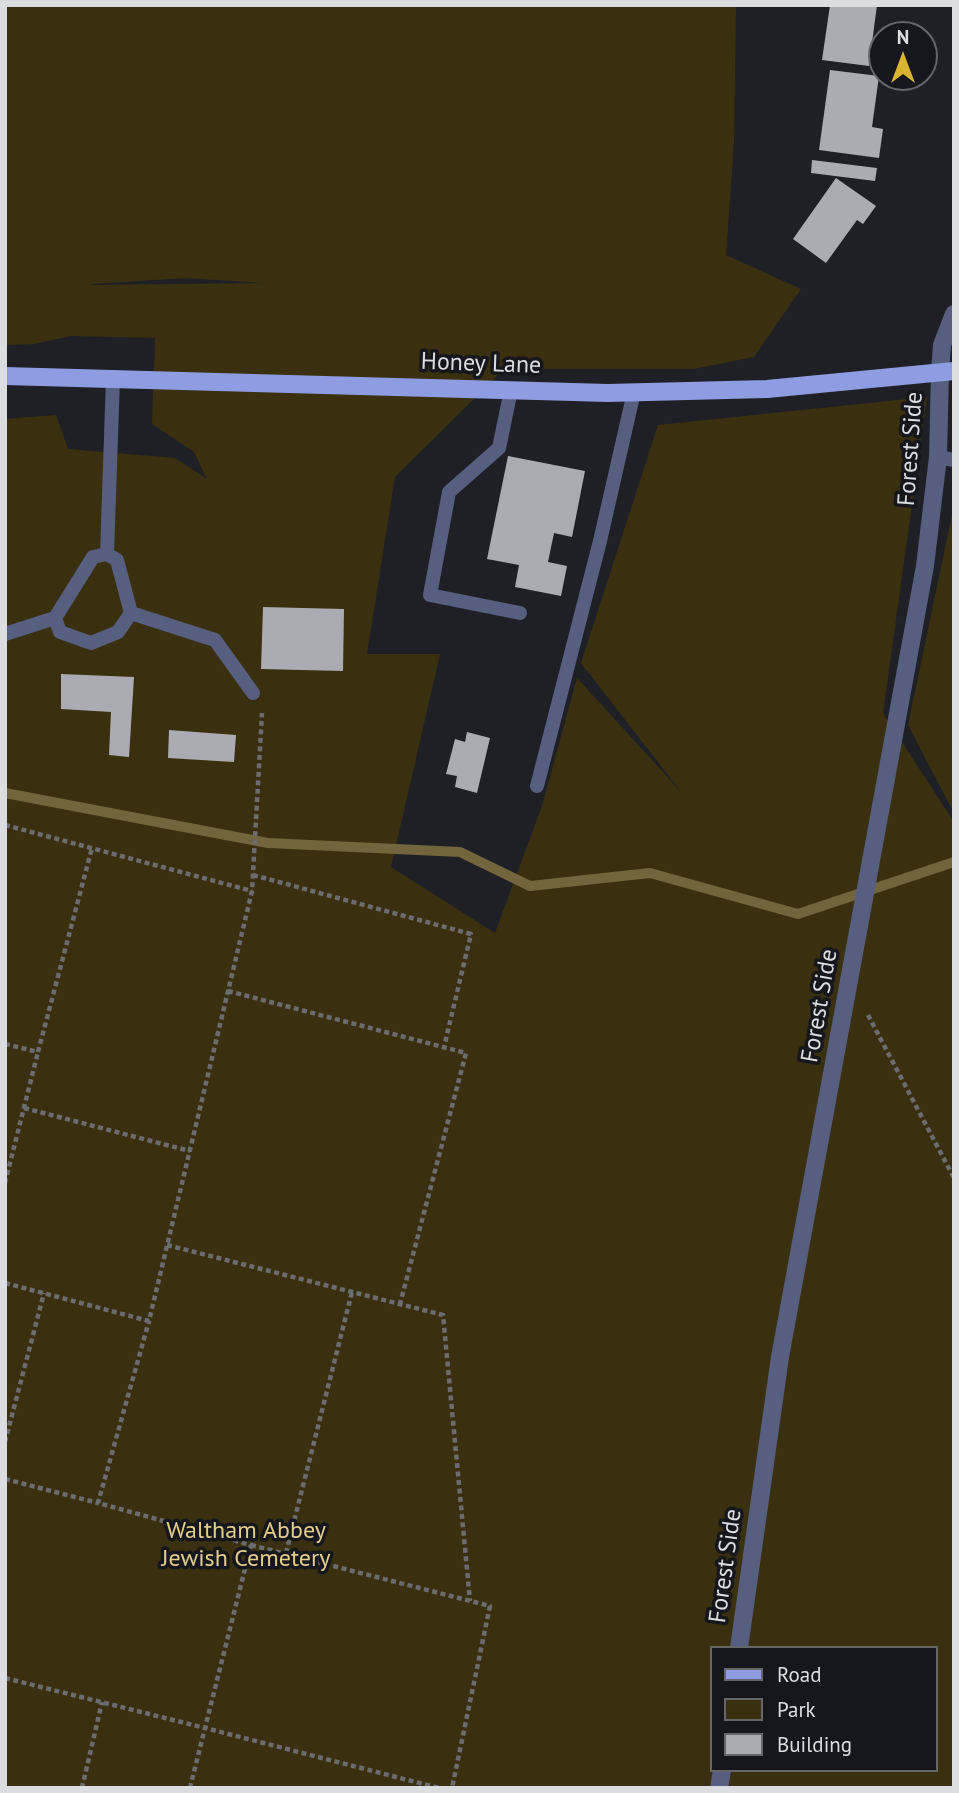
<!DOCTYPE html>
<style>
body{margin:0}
#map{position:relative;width:959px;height:1793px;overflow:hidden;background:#1f2025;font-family:"PT Sans",sans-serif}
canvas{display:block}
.frame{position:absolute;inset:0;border:7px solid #dcdde0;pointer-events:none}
.legend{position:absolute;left:710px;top:1646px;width:228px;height:126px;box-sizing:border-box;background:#16171c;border:2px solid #65666a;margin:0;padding:9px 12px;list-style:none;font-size:21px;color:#dcdde0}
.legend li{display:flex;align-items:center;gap:14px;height:35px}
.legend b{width:35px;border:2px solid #65666a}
.north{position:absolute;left:868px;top:21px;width:70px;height:70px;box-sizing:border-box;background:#16171c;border:2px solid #65666a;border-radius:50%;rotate:0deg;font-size:19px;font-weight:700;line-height:28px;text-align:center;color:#dcdde0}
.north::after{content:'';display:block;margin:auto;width:24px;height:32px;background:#dbb333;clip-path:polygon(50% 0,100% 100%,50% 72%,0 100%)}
</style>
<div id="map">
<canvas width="959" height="1793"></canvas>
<div class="frame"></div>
<ul class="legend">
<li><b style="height:9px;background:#8e9de1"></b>Road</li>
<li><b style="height:19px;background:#3a3010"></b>Park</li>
<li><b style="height:19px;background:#abacb3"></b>Building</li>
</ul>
<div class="north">N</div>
</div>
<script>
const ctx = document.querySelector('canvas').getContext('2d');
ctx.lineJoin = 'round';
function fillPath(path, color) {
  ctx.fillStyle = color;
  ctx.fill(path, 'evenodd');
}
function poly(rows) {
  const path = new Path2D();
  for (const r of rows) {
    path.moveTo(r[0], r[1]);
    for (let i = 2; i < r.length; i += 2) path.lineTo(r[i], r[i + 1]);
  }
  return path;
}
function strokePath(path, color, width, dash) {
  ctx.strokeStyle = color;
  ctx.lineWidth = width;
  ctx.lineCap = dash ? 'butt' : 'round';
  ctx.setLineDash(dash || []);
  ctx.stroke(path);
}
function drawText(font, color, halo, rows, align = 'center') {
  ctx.font = font + ' "PT Sans",sans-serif';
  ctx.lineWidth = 7;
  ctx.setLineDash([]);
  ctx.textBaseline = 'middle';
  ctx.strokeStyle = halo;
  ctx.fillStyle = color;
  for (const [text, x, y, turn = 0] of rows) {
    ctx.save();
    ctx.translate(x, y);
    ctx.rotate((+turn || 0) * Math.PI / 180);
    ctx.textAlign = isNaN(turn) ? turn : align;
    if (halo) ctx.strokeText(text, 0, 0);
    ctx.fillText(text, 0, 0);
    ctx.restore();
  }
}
fillPath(poly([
 [5,5,736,5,734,143,726,255,801,289,754,357,694,369,504,369,395,477,367,654,440,654,391,867,495,933,542,806,577,678,682,793,581,663,658,425,927,397,883,713,954,822,954,1788,5,1788,5,419,56,415,68,449,175,458,207,479,194,452,152,424,155,338,71,336,34,344,5,345],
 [185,278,265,283,91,285,92,284],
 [712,1648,936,1648,936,1770,712,1770],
 [953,510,954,510,954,813,908,725]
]), '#3a3010');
strokePath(poly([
 [5,793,268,843,460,852,530,886,650,873,798,914,954,862]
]), '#72643d', 10);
fillPath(poly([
 [830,5,877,5,869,66,822,60],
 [830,70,879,76,872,127,883,129,879,158,819,150],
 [812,160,877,168,875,181,811,173],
 [836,178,876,206,863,224,857,220,826,263,793,239],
 [508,456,585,471,572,537,554,533,548,562,567,566,561,596,515,587,519,565,487,559],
 [263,607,344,609,343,671,261,669],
 [61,674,134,677,129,757,109,755,111,712,61,709],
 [169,730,236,735,234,762,168,758],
 [467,732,490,738,477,793,455,787,457,776,446,774,455,739,465,742]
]), '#abacb3');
strokePath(poly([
 [5,825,252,891],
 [253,875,471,934,444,1047],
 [228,991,466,1053,400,1304],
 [868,1015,954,1178],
 [5,1044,38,1052,92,848],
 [24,1108,190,1151],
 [5,1183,38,1052],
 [167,1245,443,1315,470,1601],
 [5,1283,149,1321,252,891,262,713],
 [5,1442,44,1293],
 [5,1479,98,1503],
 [251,1545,490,1606,452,1788],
 [286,1553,352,1292],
 [5,1678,205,1728,251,1545,98,1503,149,1321],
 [82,1788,102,1702],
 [190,1788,205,1728,439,1788]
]), '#6b6c70', 4.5, [5, 3.5]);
strokePath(poly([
 [511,390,499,448,449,492,430,595,520,613],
 [938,457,954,460],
 [107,554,117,560,131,613,118,632,91,643,60,632,55,618,93,557,107,554],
 [107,554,113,378],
 [131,613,215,640,253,693],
 [5,634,55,618],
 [537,786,600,541,634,392]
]), '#575f80', 14);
strokePath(poly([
 [739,1648,780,1357,925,566,938,457,940,372],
 [719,1788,722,1770]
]), '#575f80', 18);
strokePath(poly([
 [940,372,942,345,954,314]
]), '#575f80', 18);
strokePath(poly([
 [5,376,608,393,767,389,954,371]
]), '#8e9de1', 18);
drawText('24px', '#dcdde0', '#16171c', [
 ["Honey Lane",481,364,2],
 ["Forest Side",911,449,-86],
 ["Forest Side",820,1006,-80],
 ["Forest Side",726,1566,-82]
]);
drawText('24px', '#e4cc8a', '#16171c', [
 ["Waltham Abbey",246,1531],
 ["Jewish Cemetery",246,1559]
]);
</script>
